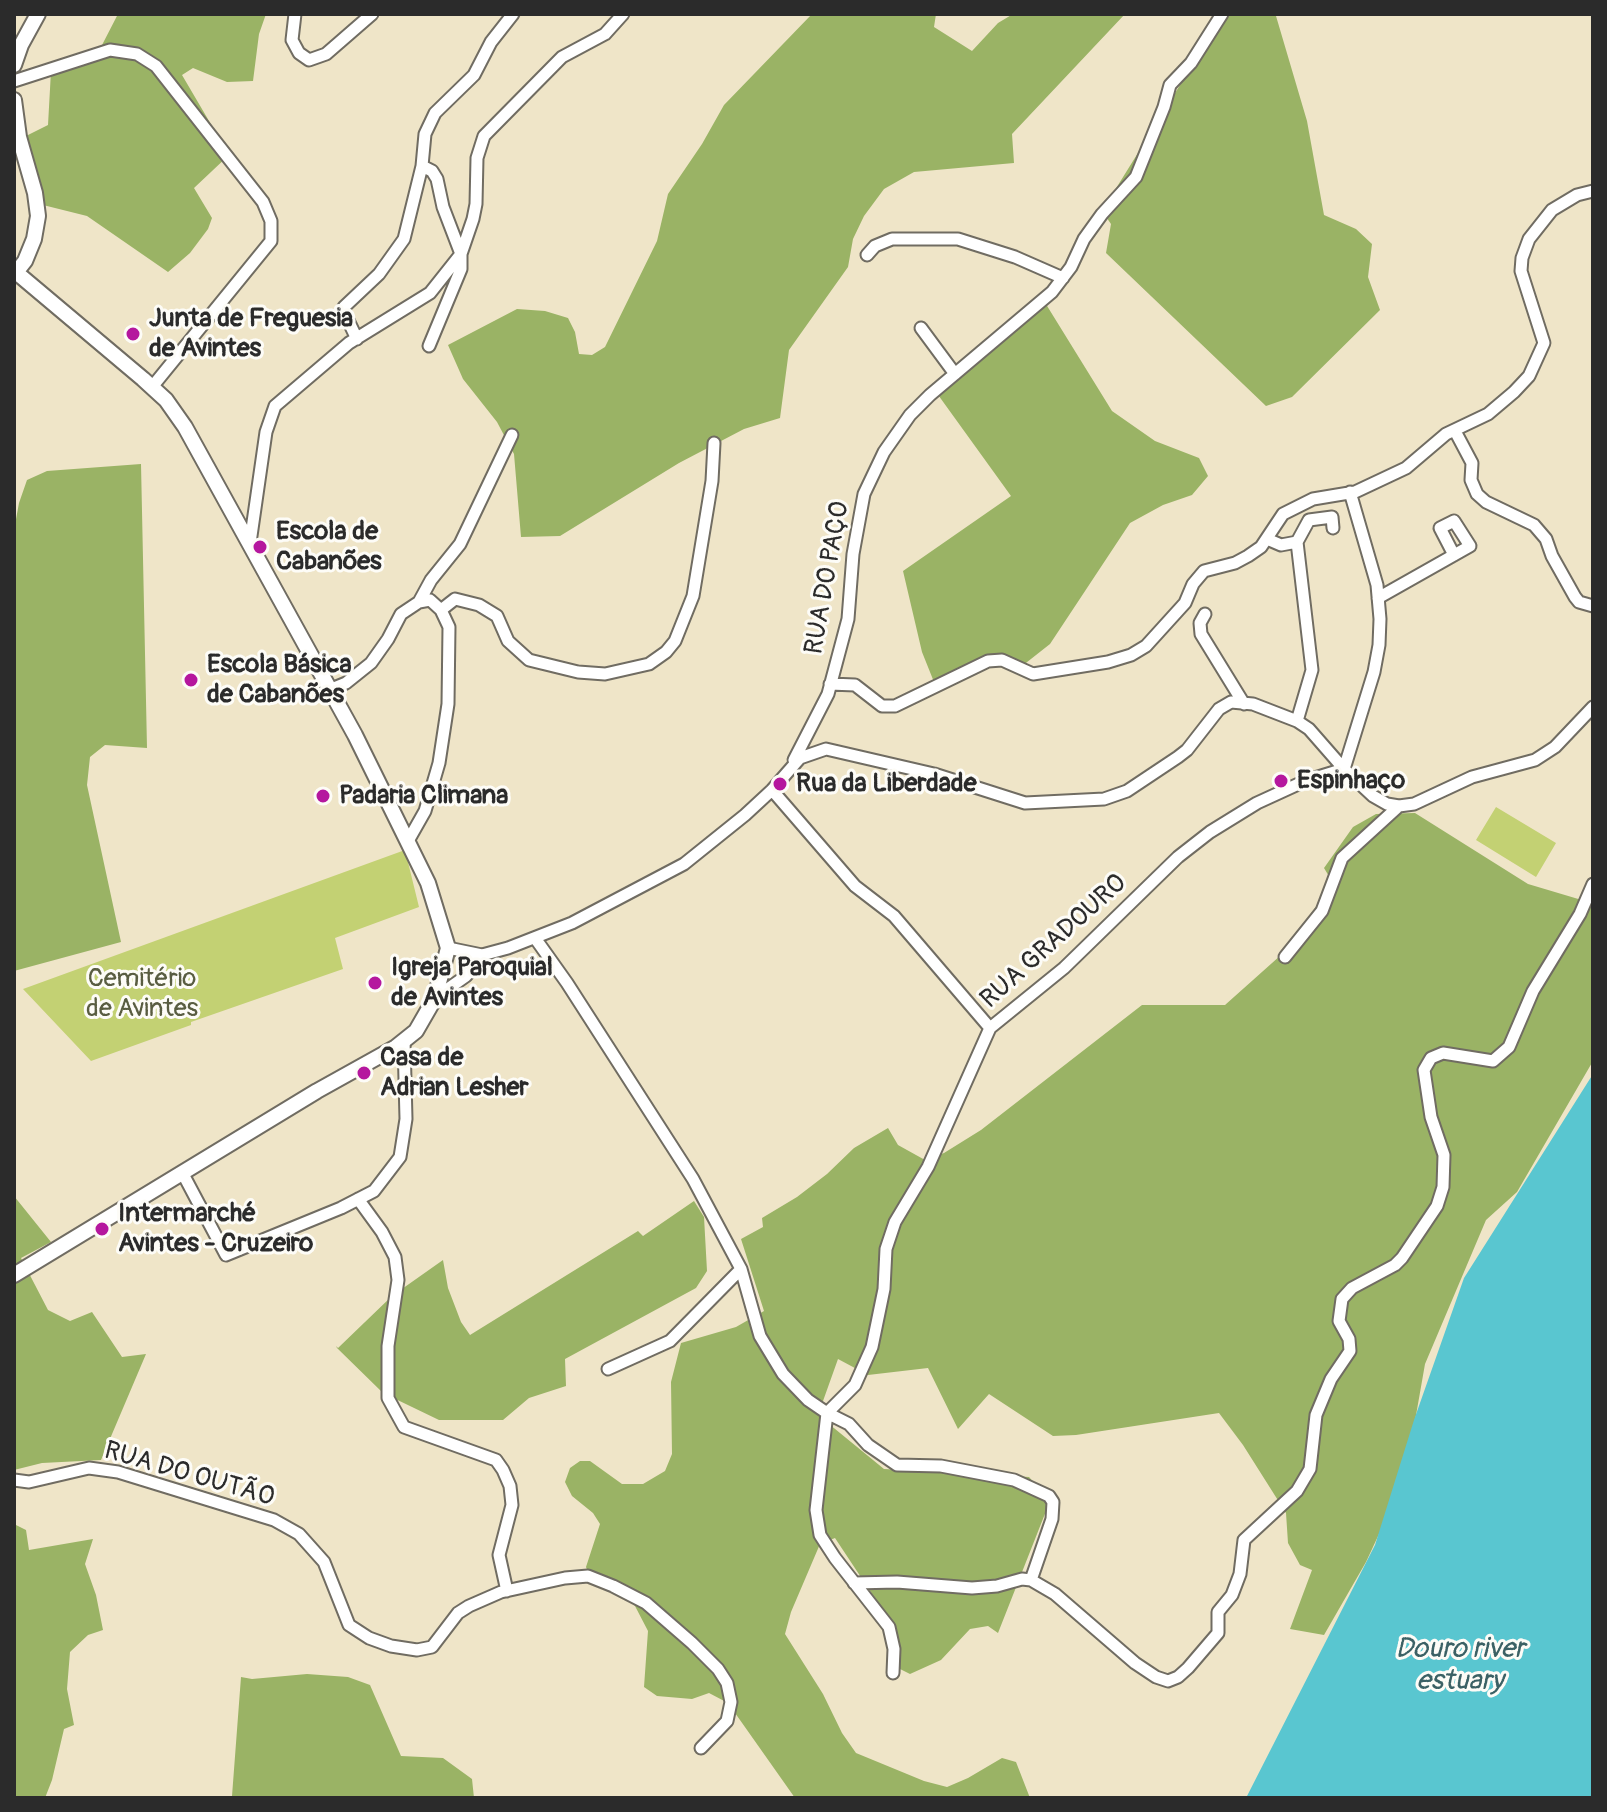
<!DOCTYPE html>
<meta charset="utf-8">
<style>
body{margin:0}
#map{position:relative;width:1607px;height:1812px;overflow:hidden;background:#efe5c8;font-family:Pangolin,sans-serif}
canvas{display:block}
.frame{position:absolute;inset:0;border:16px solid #2b2b2b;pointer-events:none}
</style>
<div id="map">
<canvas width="1607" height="1812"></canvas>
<div class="frame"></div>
</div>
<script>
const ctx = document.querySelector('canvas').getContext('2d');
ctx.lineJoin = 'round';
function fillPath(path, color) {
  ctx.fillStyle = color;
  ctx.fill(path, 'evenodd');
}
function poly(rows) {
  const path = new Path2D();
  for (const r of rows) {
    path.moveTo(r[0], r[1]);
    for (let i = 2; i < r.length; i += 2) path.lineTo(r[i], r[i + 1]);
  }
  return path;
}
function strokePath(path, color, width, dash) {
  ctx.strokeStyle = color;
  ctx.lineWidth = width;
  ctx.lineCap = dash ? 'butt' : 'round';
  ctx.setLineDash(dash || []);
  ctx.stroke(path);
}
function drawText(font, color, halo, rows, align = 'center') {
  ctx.font = font + ' Pangolin,sans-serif';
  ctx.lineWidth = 6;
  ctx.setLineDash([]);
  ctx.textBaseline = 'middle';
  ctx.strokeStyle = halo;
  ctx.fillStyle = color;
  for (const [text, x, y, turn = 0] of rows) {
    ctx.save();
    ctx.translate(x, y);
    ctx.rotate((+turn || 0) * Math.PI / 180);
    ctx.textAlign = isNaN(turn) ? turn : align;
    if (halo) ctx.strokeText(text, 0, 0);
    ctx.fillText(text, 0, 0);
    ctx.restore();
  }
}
fillPath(poly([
 [1496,807,1556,843,1536,877,1476,840],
 [405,850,419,907,335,938,343,969,191,1022,191,1025,91,1061,23,989]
]), '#c3d173');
fillPath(poly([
 [118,14,266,14,259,34,253,81,227,82,193,68,182,75,229,155,194,188,212,218,208,229,190,253,168,272,87,216,43,205,24,137,48,125,51,71,101,47],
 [812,14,936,14,934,27,972,51,998,23,1013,14,1125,14,1012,134,1014,163,914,172,884,189,864,216,853,239,848,267,789,350,780,418,744,429,679,463,560,536,521,537,514,454,497,422,463,379,448,345,517,309,545,311,568,318,575,332,579,354,592,355,605,347,657,241,668,194,702,144,724,105],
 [1224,14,1276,16,1307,121,1324,215,1356,229,1372,244,1368,277,1380,310,1292,397,1266,406,1106,253,1111,224,1102,211],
 [1044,301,1112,411,1155,441,1199,458,1208,476,1192,495,1163,505,1130,523,1050,644,1017,670,997,656,936,687,922,652,903,571,1011,496,936,392],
 [141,464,147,748,105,745,90,757,87,785,121,942,14,971,14,530,19,503,27,480,47,471],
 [1415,813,1528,884,1585,901,1593,893,1593,1061,1517,1192,1486,1220,1425,1364,1405,1478,1366,1562,1324,1635,1290,1629,1312,1570,1300,1565,1288,1543,1286,1513,1243,1445,1219,1413,1076,1435,1053,1436,989,1394,958,1429,928,1368,868,1375,838,1359,818,1415,884,1469,1029,1477,1050,1501,998,1633,988,1626,970,1629,941,1660,910,1674,894,1666,882,1609,835,1538,820,1544,791,1612,785,1634,823,1694,842,1733,856,1753,924,1781,947,1787,968,1778,1002,1758,1016,1762,1030,1798,795,1798,728,1703,709,1693,692,1699,657,1696,644,1687,648,1631,635,1606,623,1593,591,1580,586,1567,600,1524,593,1513,572,1496,565,1482,570,1468,580,1461,590,1461,622,1484,643,1484,665,1471,672,1454,671,1382,681,1343,736,1327,764,1311,741,1239,763,1227,762,1218,797,1197,827,1174,854,1148,888,1128,898,1145,925,1160,944,1153,981,1130,1142,1005,1225,1005,1281,955,1333,883,1324,868,1353,827,1376,814],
 [14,1196,51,1242,21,1258,48,1310,70,1321,92,1312,122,1357,146,1354,101,1460,42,1463,14,1470],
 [694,1201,704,1217,707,1271,696,1288,565,1359,566,1386,529,1398,503,1420,439,1420,383,1393,337,1348,336,1346,338,1348,392,1296,443,1260,448,1288,461,1322,470,1335,638,1231,643,1236],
 [14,1524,26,1530,29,1550,93,1539,85,1564,96,1595,103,1630,88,1635,70,1652,67,1689,74,1725,64,1729,52,1780,45,1798,14,1798],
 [307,1674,348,1677,370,1685,401,1756,443,1758,472,1779,474,1798,238,1798,232,1796,241,1677,252,1679]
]), '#9ab365');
fillPath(poly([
 [1593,1074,1593,1798,1246,1798,1375,1545,1414,1420,1464,1278]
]), '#59c6d0');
const minor = poly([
 [295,14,292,40,299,53,309,60,326,54,372,14],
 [14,81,110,50,137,54,156,66,263,202,271,221,271,241,152,387],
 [422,166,432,171,437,179,443,207,461,254,461,269,429,346],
 [867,255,875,246,892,239,958,239,1015,257,1063,278],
 [921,328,955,374],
 [357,339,345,314,344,307,379,274,404,239,422,166,425,134,435,113,474,75,491,42,513,14],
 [1455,431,1472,463,1471,480,1477,494,1486,502,1534,525,1546,539,1552,556,1575,597,1579,602,1593,606],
 [1267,539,1281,545,1297,542],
 [250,543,266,432,275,406,349,343,430,293,461,254,473,219,476,204,477,158,484,136,562,57,605,34,623,14],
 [1378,598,1470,546,1454,521,1440,528,1454,555],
 [441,610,455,599,479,605,497,616,508,641,529,660,578,672,605,674,649,664,666,652,675,641,693,596,712,481,714,443],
 [1205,614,1200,623,1201,634,1244,704],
 [830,684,855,685,882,706,895,706,988,661,1002,660,1033,674,1108,662,1131,655,1146,646,1185,603,1193,584,1204,571,1235,563,1248,556,1261,547,1283,514,1313,499,1355,492,1406,468,1446,434,1488,414,1514,392,1529,376,1544,343,1521,271,1522,258,1529,239,1552,210,1577,195,1593,191],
 [329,690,346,683,371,663,388,639,401,614,419,602,431,580,460,544,512,435],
 [1297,721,1312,670,1297,542,1309,520,1332,517,1333,528],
 [794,760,828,694,848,619,853,554,864,494,884,452,910,415,930,395,1052,292,1071,267,1084,239,1102,214,1136,177,1164,107,1170,85,1191,63,1222,14],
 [1344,769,1374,672,1379,645,1380,619,1377,585,1350,492],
 [772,790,855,886,894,916,990,1028],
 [408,841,425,811,439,763,448,704,449,627,441,610,430,600,419,602],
 [535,938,567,983,693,1179,741,1269,760,1336,783,1374,808,1400,827,1413,849,1424,868,1445,897,1465,941,1466,1014,1480,1049,1496,1053,1502,1052,1519,1031,1580],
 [448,948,482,955,508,948,572,923,684,864,745,815,772,790,800,758,826,749,934,774,1025,803,1104,799,1127,791,1178,757,1187,750,1219,709,1231,702,1253,704,1297,721,1309,729,1344,769,1373,796,1387,804,1399,806,1414,804,1472,777,1535,760,1555,747,1593,707],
 [1285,957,1322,911,1342,858,1399,806],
 [435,998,466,976,482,955],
 [183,1174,226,1255,341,1208,374,1191,400,1157,406,1119,404,1041],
 [358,1199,382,1232,395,1257,398,1280,388,1346,388,1398,404,1427,496,1460,503,1470,510,1486,512,1505,499,1555,507,1591],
 [608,1369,670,1341,741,1269],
 [827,1413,855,1385,872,1347,884,1289,886,1249,895,1222,928,1167,990,1028,1064,968,1178,857,1210,832,1257,803,1305,781,1344,769],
 [827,1413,816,1510,820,1535,835,1558,889,1627,894,1649,893,1673],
 [14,1480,29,1482,89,1468,118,1472,274,1520,299,1534,324,1562,349,1625,369,1638,391,1646,417,1650,432,1647,458,1613,469,1606,501,1592,565,1578,588,1576,613,1586,646,1603,692,1643,718,1669,727,1683,731,1702,727,1721,701,1748],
 [854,1583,897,1582,972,1588,997,1586,1022,1579,1031,1580,1055,1594,1135,1663,1156,1677,1168,1681,1178,1677,1188,1668,1218,1633,1218,1612,1232,1595,1240,1574,1244,1540,1297,1491,1310,1469,1316,1415,1331,1379,1350,1351,1349,1339,1339,1321,1342,1299,1352,1288,1395,1265,1402,1258,1437,1206,1443,1187,1444,1155,1431,1117,1424,1070,1431,1058,1443,1053,1493,1061,1509,1047,1533,991,1580,914,1593,884]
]);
const tertiary = poly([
 [14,65,21,45,38,14],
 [14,100,19,137,35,193,38,216,34,239,25,261,14,275],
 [14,1275,317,1091,396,1047,416,1031,435,998,448,948,428,883,355,735,185,427,166,400,143,379,17,273]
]);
strokePath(minor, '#706c62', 15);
strokePath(tertiary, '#706c62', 18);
strokePath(minor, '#fff', 11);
strokePath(tertiary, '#fff', 14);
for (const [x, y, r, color] of [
 [133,334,8,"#b5179e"],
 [260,547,8,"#b5179e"],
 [191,680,8,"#b5179e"],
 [1281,781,8,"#b5179e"],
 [780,784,8,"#b5179e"],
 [323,796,8,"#b5179e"],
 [375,983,8,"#b5179e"],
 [364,1073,8,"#b5179e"],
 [102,1229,8,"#b5179e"]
]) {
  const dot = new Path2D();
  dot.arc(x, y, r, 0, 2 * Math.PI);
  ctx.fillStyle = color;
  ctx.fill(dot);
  strokePath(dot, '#fdfcf7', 3);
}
drawText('bold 26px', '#2b2b2b', '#fdfcf7', [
 ["Junta de Freguesia",149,319],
 ["de Avintes",149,349],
 ["Escola de",276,532],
 ["Cabanões",276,562],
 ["Escola Básica",207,665],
 ["de Cabanões",207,695],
 ["Espinhaço",1297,781],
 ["Rua da Liberdade",796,784],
 ["Padaria Climana",339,796],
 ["Igreja Paroquial",391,968],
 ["de Avintes",391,998],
 ["Casa de",380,1058],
 ["Adrian Lesher",380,1088],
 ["Intermarché",118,1214],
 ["Avintes - Cruzeiro",118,1244]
], 'left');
drawText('26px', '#2b2b2b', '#fdfcf7', [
 ["RUA DO PAÇO",828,578,-80],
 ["RUA GRADOURO",1054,942,-42],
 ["RUA DO OUTÃO",189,1475,16]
]);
drawText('26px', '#595d41', '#fdfcf7', [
 ["Cemitério",142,979],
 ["de Avintes",142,1009]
]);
drawText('italic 28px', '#3b6165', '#fdfcf7', [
 ["Douro river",1460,1650],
 ["estuary",1460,1682]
]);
</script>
